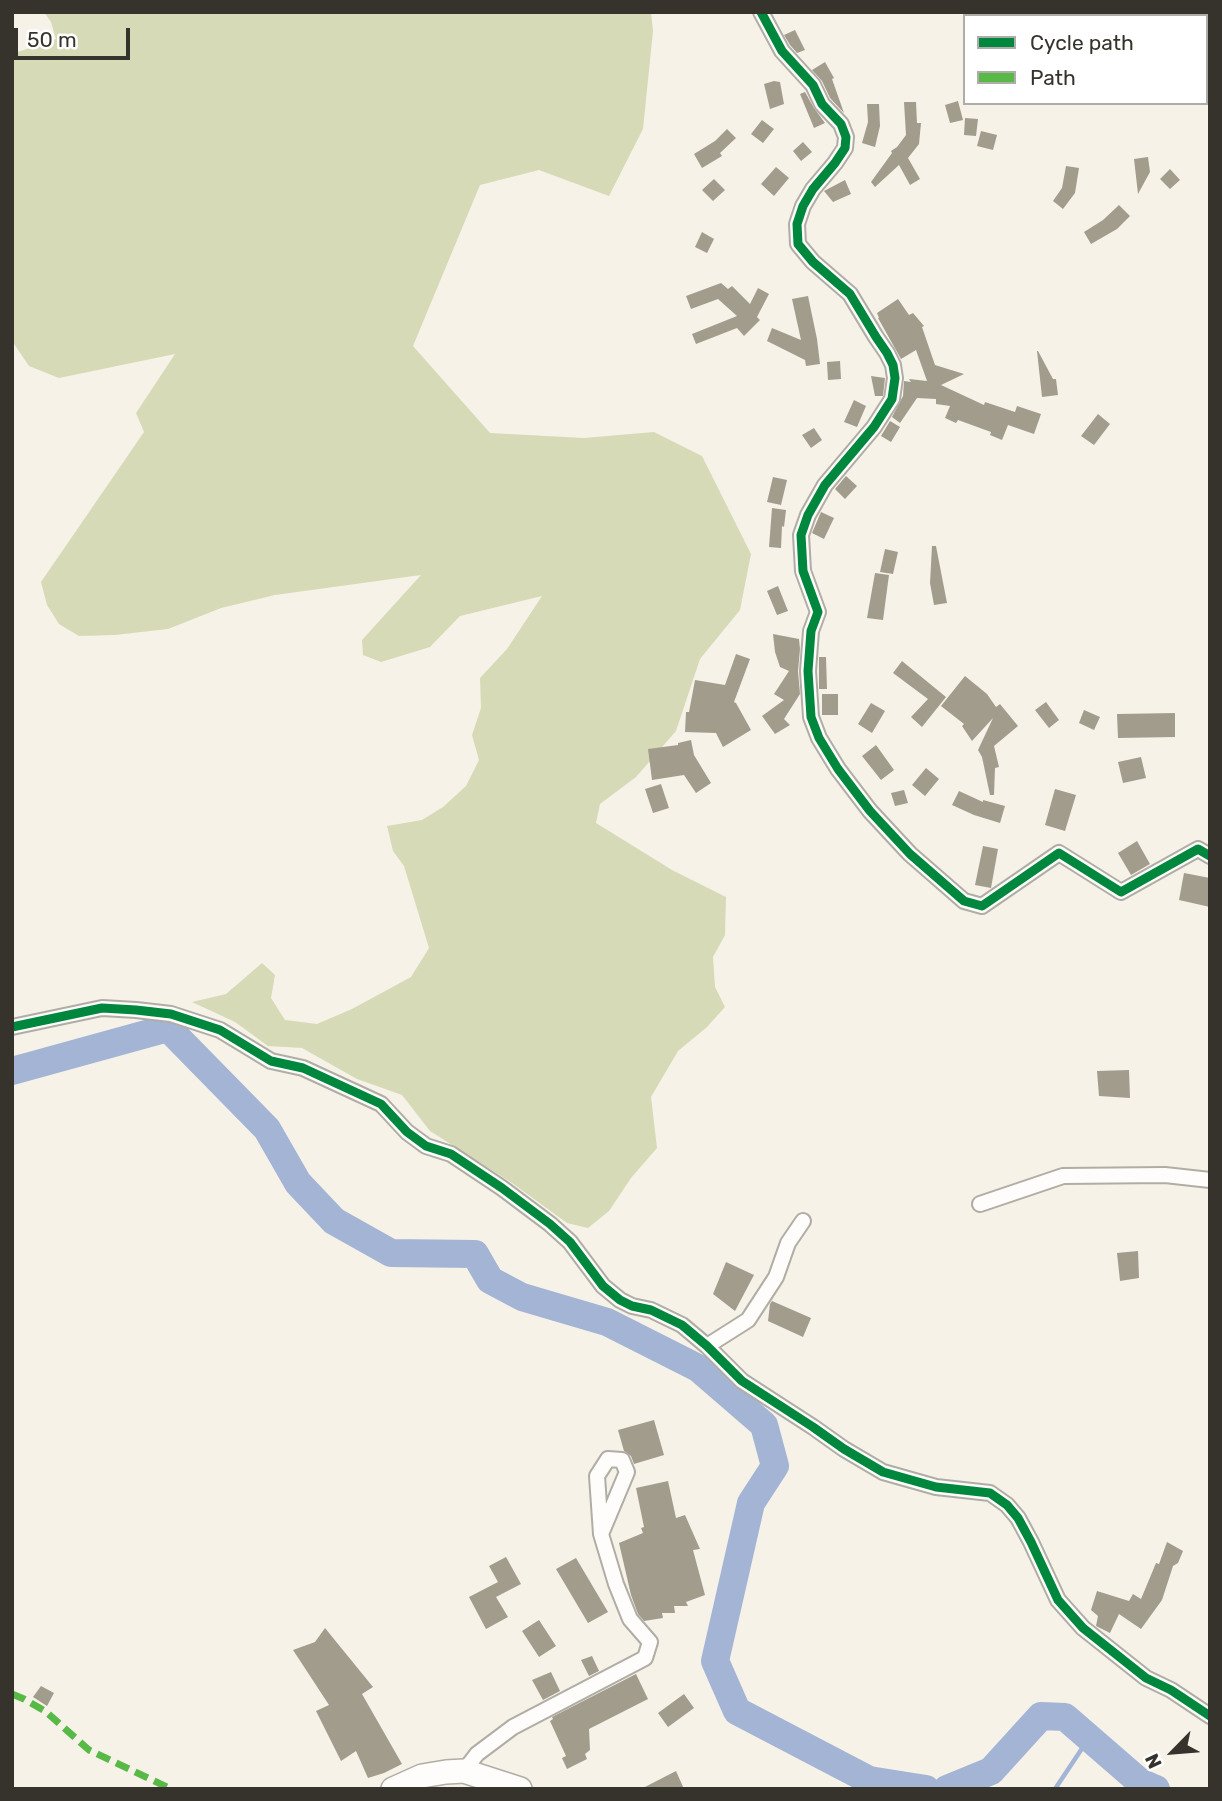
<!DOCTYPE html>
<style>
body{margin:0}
#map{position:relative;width:1222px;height:1801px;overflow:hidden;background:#f6f2e8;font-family:Rubik,sans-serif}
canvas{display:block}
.frame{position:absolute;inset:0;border:14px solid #35332b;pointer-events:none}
.legend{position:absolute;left:963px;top:14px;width:245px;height:91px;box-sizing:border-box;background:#fff;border:2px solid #aeadaa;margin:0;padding:9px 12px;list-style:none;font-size:21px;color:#35332b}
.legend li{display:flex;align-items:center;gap:14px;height:35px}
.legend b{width:35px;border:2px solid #aeadaa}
.north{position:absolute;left:1138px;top:1717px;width:70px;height:70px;-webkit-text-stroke:5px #fff;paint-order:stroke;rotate:245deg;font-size:19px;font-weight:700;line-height:28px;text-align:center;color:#35332b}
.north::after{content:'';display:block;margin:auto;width:24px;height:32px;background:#35332b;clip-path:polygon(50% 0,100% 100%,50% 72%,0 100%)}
.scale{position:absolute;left:14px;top:28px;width:116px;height:32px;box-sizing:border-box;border:4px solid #35332b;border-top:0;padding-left:9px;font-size:21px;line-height:24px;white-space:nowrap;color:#35332b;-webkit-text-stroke:5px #fff;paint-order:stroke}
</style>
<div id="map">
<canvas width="1222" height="1801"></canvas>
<div class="frame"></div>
<ul class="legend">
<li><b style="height:9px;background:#00873e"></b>Cycle path</li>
<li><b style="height:9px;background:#58b947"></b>Path</li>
</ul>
<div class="north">N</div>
<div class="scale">50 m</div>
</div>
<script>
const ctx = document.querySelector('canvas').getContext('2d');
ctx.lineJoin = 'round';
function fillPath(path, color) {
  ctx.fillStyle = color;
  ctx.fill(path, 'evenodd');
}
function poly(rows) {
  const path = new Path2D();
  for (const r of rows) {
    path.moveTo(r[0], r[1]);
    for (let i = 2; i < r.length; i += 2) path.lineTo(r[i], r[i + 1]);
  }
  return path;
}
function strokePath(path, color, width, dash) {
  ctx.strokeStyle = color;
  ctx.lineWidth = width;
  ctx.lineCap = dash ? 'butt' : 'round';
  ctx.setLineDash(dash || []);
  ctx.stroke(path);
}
fillPath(poly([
 [44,12,651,12,653,31,643,129,609,196,539,170,480,185,413,346,490,433,584,438,654,432,702,456,751,554,740,610,700,659,676,731,636,777,600,804,596,823,672,870,726,897,725,935,713,957,715,987,725,1007,707,1027,678,1051,651,1097,657,1148,631,1178,609,1211,588,1228,567,1223,512,1183,430,1131,402,1095,357,1079,302,1048,268,1046,235,1022,192,1002,226,994,262,963,275,975,271,998,285,1020,317,1024,352,1009,411,977,429,948,404,866,393,851,387,826,422,820,443,807,466,786,479,760,472,735,481,708,480,678,507,649,542,596,460,616,430,647,381,662,363,655,362,640,421,575,275,595,221,608,168,629,115,635,79,636,59,624,47,605,41,582,144,432,136,413,175,354,59,378,29,366,12,341,12,54,56,39,51,22]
]), '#d6dab6');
strokePath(poly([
 [1055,1789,1089,1738]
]), '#a3b4d4', 4.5);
strokePath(poly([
 [12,1071,168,1028,267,1129,298,1183,334,1221,391,1253,475,1254,490,1280,522,1297,607,1322,698,1368,764,1425,775,1466,751,1503,715,1661,737,1711,869,1780,926,1789],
 [947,1789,991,1771,1041,1716,1065,1717,1140,1782,1156,1789]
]), '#a3b4d4', 28);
fillPath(poly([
 [795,30,805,50,797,53,790,45,784,35],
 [825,62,834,78,832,79,844,113,830,98,822,81,812,70],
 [774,81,780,82,784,104,770,109,764,84],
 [805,92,814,108,825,123,814,128,800,94],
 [958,101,963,120,950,123,945,105],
 [904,102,916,102,917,123,921,123,919,144,908,158,920,179,910,185,899,165,875,187,871,182,892,153,891,151,897,147,906,135],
 [867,104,879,104,880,126,875,147,862,143,868,122],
 [965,118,978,119,976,136,964,135],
 [762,120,774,129,763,143,751,134],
 [727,129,736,138,720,153,722,156,702,168,694,154,715,141],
 [981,131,997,135,993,150,977,146],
 [803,142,812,152,801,161,793,151],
 [1148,157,1150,172,1138,194,1134,159],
 [1066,166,1079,168,1075,193,1063,209,1053,201,1062,188],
 [776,167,789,178,774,196,761,184],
 [1170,169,1180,180,1170,189,1160,179],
 [714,179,725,190,713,201,702,190],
 [845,180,851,194,833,202,824,191],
 [1119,205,1130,216,1117,229,1091,244,1084,232,1103,220],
 [702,232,714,239,707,253,695,247],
 [721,283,728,289,732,286,750,304,758,288,769,294,757,317,760,320,744,336,737,328,696,344,692,334,737,316,718,299,691,309,686,296],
 [808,296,817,339,820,364,806,366,805,360,767,341,772,328,801,340,792,299],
 [898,299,909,315,913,313,924,326,922,327,935,365,964,374,941,385,984,405,985,402,1015,412,1017,406,1041,414,1034,434,1008,425,1002,440,990,435,991,432,958,420,956,423,945,418,950,406,936,404,936,399,917,398,900,423,892,417,903,396,904,381,911,382,909,379,927,381,916,350,901,359,878,318,879,318,877,313],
 [1037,351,1038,351,1053,379,1056,379,1058,395,1042,397],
 [840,361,841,379,828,380,827,362],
 [871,376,885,378,883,396,875,396],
 [854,400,866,406,857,427,844,422],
 [1098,414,1110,424,1094,445,1081,436],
 [890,421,900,427,891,442,881,436],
 [814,428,822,440,811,448,802,435],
 [846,476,857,486,845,499,835,489],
 [773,477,787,480,781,505,767,502],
 [772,508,786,510,784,527,782,526,781,548,769,547],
 [821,512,834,518,824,539,812,533],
 [932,546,936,546,947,603,934,605,930,583],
 [885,549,898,552,893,574,880,572],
 [875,573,889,575,883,620,867,618],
 [778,586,788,611,777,615,767,591],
 [773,634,799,639,800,649,798,671,800,694,784,719,790,725,775,734,762,716,784,700,774,694,789,671,780,667,775,652],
 [736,654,750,659,734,702,736,703,751,730,723,747,716,733,685,732,686,712,689,712,695,680,725,685],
 [819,657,826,657,827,689,819,689],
 [902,661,946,697,922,727,911,717,928,699,893,673],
 [965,676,987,694,996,707,1000,704,1018,726,994,746,999,767,995,768,994,795,990,795,982,757,978,750,993,718,972,741,962,726,964,724,941,706],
 [822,694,838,694,838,715,822,715],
 [1046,702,1059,720,1049,728,1035,710],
 [871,703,885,711,872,733,858,724],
 [1084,710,1100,717,1094,730,1079,723],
 [1175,713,1175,737,1118,738,1117,714],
 [691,740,694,755,711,783,696,793,684,775,652,780,648,749,678,745,678,743],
 [876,745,894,770,881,780,862,756],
 [1141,757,1146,778,1123,783,1118,762],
 [926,768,939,779,925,796,912,785],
 [661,784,669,808,653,813,645,789],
 [1055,789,1076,795,1065,831,1045,825],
 [904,790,908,803,895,806,891,793],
 [959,791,983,802,983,800,1005,806,1000,823,974,815,952,805],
 [1137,841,1150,864,1131,875,1118,853],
 [983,846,998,849,991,888,975,885],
 [1184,873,1210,878,1210,907,1179,900],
 [1129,1070,1130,1098,1099,1096,1097,1071],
 [1138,1251,1139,1278,1120,1281,1117,1253],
 [726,1262,754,1275,735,1311,713,1294],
 [772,1301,811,1318,803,1337,768,1321,770,1304],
 [654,1420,664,1455,634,1464,631,1456,624,1451,618,1430],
 [668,1481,676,1518,685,1515,700,1549,693,1550,705,1595,686,1602,688,1606,674,1606,675,1613,662,1613,663,1618,644,1621,638,1614,631,1595,619,1543,643,1533,641,1528,644,1527,636,1488],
 [1167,1542,1183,1551,1178,1563,1173,1566,1162,1600,1141,1629,1119,1614,1110,1633,1096,1626,1098,1616,1091,1610,1097,1591,1129,1601,1133,1594,1141,1599,1156,1563,1159,1564],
 [506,1557,521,1584,496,1597,508,1617,486,1629,469,1597,498,1582,489,1566],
 [576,1558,608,1612,588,1623,556,1569],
 [539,1620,556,1646,539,1657,522,1631],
 [325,1628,373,1687,362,1694,402,1764,384,1773,368,1778,356,1751,341,1761,316,1711,329,1705,293,1650,315,1642],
 [592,1656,599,1671,589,1676,581,1660],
 [551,1672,560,1691,543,1700,532,1680],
 [636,1674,648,1699,589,1729,590,1750,585,1754,587,1759,567,1769,562,1758,566,1756,550,1721,553,1719,552,1717],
 [41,1686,54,1693,47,1706,33,1697],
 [684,1694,694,1708,668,1727,658,1713],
 [676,1771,684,1789,641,1789]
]), '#a19c8c');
const street = poly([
 [761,12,782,51,813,85,822,104,841,124,846,137,845,148,835,163,813,189,803,206,797,224,798,244,813,262,850,294,876,337,887,353,893,365,895,378,892,399,874,427,825,485,808,515,801,535,803,571,818,612,811,631,808,671,811,717,819,738,838,769,870,811,910,854,964,901,982,906,1059,853,1121,892,1198,849,1210,856],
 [12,1027,102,1008,136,1010,171,1014,220,1030,271,1061,303,1068,381,1104,407,1132,426,1146,451,1154,502,1188,550,1224,570,1242,603,1286,620,1300,632,1306,651,1310,682,1325,707,1346,742,1381,813,1427,844,1449,883,1472,936,1487,990,1493,1007,1505,1018,1518,1031,1542,1058,1600,1083,1628,1146,1678,1171,1690,1210,1716],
 [980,1204,1063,1176,1165,1175,1210,1180],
 [707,1346,748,1320,776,1277,788,1243,803,1221],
 [464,1771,477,1754,513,1727,645,1658,650,1642,630,1619,616,1584,601,1534,597,1476,608,1459,622,1460,627,1472,601,1534]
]);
const primary = poly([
 [393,1789,422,1776,446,1772,464,1771,520,1789]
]);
strokePath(street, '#b0ada5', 18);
strokePath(primary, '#b0ada5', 26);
strokePath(street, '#fefdfc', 14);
strokePath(primary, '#fefdfc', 23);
strokePath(poly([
 [12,1694,24,1699,45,1711,89,1750,171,1789]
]), '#58b947', 7, [14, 7]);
strokePath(poly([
 [761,12,782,51,813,85,822,104,841,124,846,137,845,148,835,163,813,189,803,206,797,224,798,244,813,262,850,294,876,337,887,353,893,365,895,378,892,399,874,427,825,485,808,515,801,535,803,571,818,612,811,631,808,671,811,717,819,738,838,769,870,811,910,854,964,901,982,906,1059,853,1121,892,1198,849,1210,856],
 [12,1027,102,1008,136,1010,171,1014,220,1030,271,1061,303,1068,381,1104,407,1132,426,1146,451,1154,502,1188,550,1224,570,1242,603,1286,620,1300,632,1306,651,1310,682,1325,707,1346,742,1381,813,1427,844,1449,883,1472,936,1487,990,1493,1007,1505,1018,1518,1031,1542,1058,1600,1083,1628,1146,1678,1171,1690,1210,1716]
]), '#00873e', 9);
</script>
